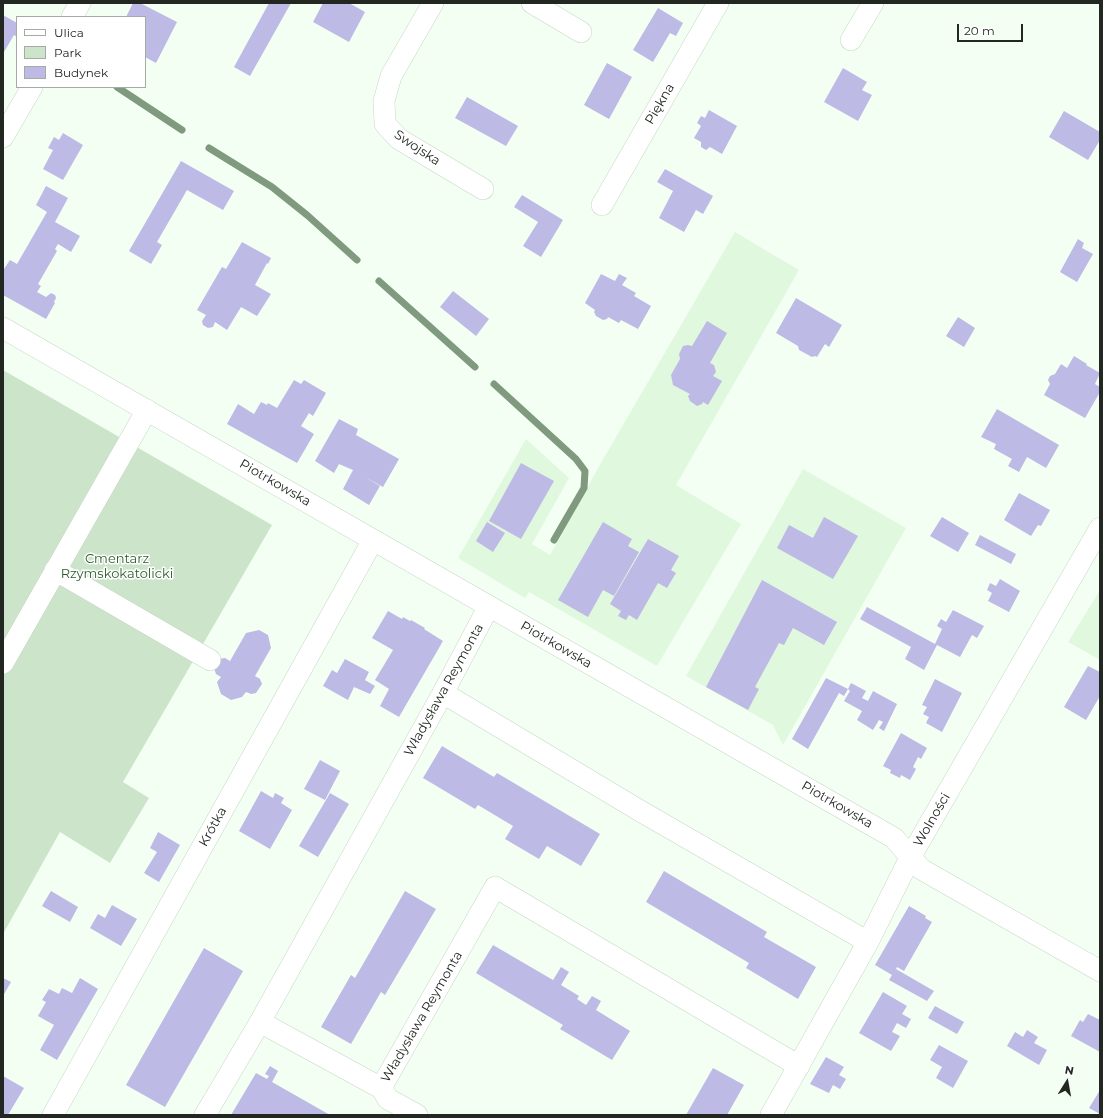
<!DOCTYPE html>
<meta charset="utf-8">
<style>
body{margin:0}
#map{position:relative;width:1103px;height:1118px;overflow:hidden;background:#f4fff3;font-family:Montserrat,sans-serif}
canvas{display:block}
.frame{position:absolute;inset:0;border:4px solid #222821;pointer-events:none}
.legend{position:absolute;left:16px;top:16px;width:130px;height:72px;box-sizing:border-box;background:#fff;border:1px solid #a7a9a6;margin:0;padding:5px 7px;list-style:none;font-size:12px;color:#222821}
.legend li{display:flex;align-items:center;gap:8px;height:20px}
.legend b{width:20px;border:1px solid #a7a9a6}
.north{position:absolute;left:1047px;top:1062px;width:40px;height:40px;-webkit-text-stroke:3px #fff;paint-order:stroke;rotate:11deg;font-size:11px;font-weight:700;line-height:16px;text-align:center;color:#222821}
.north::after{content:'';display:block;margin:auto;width:14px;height:18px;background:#222821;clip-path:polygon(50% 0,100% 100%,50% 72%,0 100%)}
.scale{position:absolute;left:957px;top:24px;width:66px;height:18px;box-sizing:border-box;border:2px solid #222821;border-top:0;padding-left:5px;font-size:12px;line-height:14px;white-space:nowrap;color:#222821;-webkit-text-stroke:3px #fff;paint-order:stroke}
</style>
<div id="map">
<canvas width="1103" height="1118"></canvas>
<div class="frame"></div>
<ul class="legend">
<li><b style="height:5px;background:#fff"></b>Ulica</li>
<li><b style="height:11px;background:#cce5ca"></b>Park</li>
<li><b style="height:11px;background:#bdbae5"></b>Budynek</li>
</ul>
<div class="north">N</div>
<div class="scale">20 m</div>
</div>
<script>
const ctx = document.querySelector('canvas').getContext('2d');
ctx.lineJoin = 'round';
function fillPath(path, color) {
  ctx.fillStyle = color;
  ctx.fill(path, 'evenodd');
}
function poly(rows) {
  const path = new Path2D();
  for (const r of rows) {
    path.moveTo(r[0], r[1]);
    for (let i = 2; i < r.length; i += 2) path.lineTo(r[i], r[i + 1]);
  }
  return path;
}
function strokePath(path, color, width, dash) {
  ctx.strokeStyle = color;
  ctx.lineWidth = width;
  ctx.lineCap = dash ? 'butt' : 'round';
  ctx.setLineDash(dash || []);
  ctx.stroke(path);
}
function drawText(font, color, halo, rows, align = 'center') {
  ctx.font = font + ' Montserrat,sans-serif';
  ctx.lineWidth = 3;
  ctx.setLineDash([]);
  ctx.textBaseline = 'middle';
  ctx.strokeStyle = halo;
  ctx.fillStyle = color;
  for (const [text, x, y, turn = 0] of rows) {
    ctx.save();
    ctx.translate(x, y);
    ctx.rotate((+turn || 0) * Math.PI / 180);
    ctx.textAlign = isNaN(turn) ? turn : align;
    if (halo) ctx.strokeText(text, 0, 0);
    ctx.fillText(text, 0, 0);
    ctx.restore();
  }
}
fillPath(poly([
 [735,232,799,270,676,485,741,524,657,666,529,592,525,598,458,558,526,439,569,478,532,544,550,555,602,461],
 [803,469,906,528,783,745,773,725,686,676],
 [1100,590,1100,660,1068,642]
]), '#e0f8de');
fillPath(poly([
 [3,370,272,525,123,782,149,798,110,863,60,832,3,934]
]), '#cce5ca');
strokePath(poly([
 [117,87,182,130],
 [209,148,272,187,307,215,357,260],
 [379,281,475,367],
 [494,384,576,459,585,471,584,488,554,540]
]), '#809a7f', 7);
fillPath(poly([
 [133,3,140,3,177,22,156,63,145,57,145,17,126,17],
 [269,3,291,3,250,76,234,67],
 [323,3,349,3,365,12,349,42,313,22],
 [658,8,683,23,676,36,670,33,653,62,633,50],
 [3,15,17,23,17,37,14,35,4,52],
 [607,63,632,77,609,119,584,105],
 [843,68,867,82,862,90,872,95,858,121,824,102],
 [467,97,518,126,506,146,455,118],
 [709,110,737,126,722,154,710,147,706,150,701,147,701,142,694,138,701,126,697,123,701,116,705,118],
 [1064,111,1100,132,1100,140,1088,160,1049,137],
 [63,133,83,145,63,180,43,169,53,150,48,148,54,137,59,140],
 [181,161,234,191,223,210,187,190,157,242,162,245,151,264,129,251],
 [665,169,713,196,703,214,696,210,684,232,659,218,673,191,657,182],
 [46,186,68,198,55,222,80,236,71,252,58,244,55,249,57,251,38,284,41,286,37,292,46,297,51,293,55,295,56,298,54,302,55,303,46,319,3,295,3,268,4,269,10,260,17,264,47,212,36,205],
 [522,195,563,220,541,257,523,246,538,222,514,207],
 [1078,239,1084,243,1082,248,1093,254,1077,282,1060,272],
 [242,242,271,258,268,264,267,263,255,285,271,294,257,316,241,307,227,330,215,322,213,327,208,328,203,325,202,321,206,315,197,310,222,267,226,269],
 [601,274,615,281,619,274,627,278,622,285,636,293,634,296,651,306,638,329,621,320,619,323,608,317,607,319,603,320,596,316,594,312,595,310,585,303],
 [453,291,489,319,476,336,440,307],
 [796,298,842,325,829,347,825,344,817,357,815,356,812,357,799,350,798,346,776,333],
 [958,317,975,328,964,347,946,336],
 [707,321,727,333,710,363,714,365,716,372,713,376,722,381,708,405,703,402,702,404,697,406,690,401,688,396,690,394,673,385,671,375,680,359,679,354,683,346,688,345,692,346],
 [1074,356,1087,364,1086,365,1100,373,1095,384,1100,387,1100,392,1085,418,1044,395,1050,384,1048,380,1050,376,1055,374,1061,364,1067,368],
 [294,380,301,384,304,380,326,393,313,416,309,413,301,426,314,434,297,463,227,424,238,404,254,414,261,402,267,405,268,403,277,408],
 [997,409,1059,445,1046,468,1027,457,1019,472,1008,466,1012,459,994,449,996,444,981,437],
 [339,419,358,429,356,435,399,459,383,487,365,477,380,486,369,505,343,489,353,470,339,464,334,473,315,461],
 [521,463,554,481,521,539,489,521],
 [1019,493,1050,510,1041,526,1038,525,1031,536,1004,520],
 [824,517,858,536,833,579,777,548,789,525,813,538],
 [942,517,969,533,958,552,930,536],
 [487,522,505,533,493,552,476,541],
 [603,522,632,539,628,546,639,552,614,596,603,590,588,617,558,600],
 [980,535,1016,554,1011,564,975,545],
 [648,539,679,556,671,570,676,573,667,588,658,583,637,620,629,615,626,620,618,616,621,611,610,604],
 [1000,579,1020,591,1009,612,988,601,992,593,987,590,990,583,996,586],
 [762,580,837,622,824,645,793,628,784,645,779,643,755,687,759,689,748,710,706,687],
 [867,607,935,644,942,629,937,626,941,619,946,622,953,610,984,626,977,638,972,635,960,657,937,645,924,670,905,659,911,647,860,619],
 [388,611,402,619,403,617,410,621,411,620,425,628,424,629,443,641,399,717,380,706,389,689,375,680,393,650,372,638],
 [259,630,268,635,271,648,255,676,260,679,262,684,256,693,251,694,246,692,242,697,231,700,221,694,217,682,221,677,216,674,214,668,219,659,225,658,230,661,246,633],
 [345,659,369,672,365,680,375,686,370,694,354,687,348,700,323,686,332,670,337,673],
 [1088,666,1100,672,1100,696,1086,720,1064,707],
 [826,678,848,689,844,696,839,693,808,749,792,739],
 [935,679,962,693,942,732,926,723,929,717,923,714,927,707,922,705],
 [851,683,866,691,862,698,868,701,873,691,897,704,884,731,879,728,883,722,879,720,873,730,857,720,862,711,844,701,850,691,848,689],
 [901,733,927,748,921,759,918,757,913,767,916,769,910,780,901,775,900,778,890,773,891,770,883,766],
 [442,746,494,777,497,773,600,834,581,866,547,846,539,859,505,839,513,826,478,805,475,809,423,778],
 [320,760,340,771,325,800,304,789],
 [261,791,273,798,275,793,284,798,281,803,292,810,270,849,239,831],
 [330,793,349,804,318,857,299,846],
 [158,832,180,845,159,882,144,873,157,852,150,848],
 [664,871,767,932,764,937,816,967,798,999,746,968,749,963,646,902],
 [51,891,78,907,70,922,42,906],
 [405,891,436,909,385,995,381,992,351,1044,321,1027,351,975,355,978],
 [112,905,137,919,121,946,90,928,98,914,105,918],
 [909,906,926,916,925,918,932,922,904,971,897,967,896,969,934,991,927,1001,889,980,892,975,875,965],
 [493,945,553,980,561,967,569,972,561,985,579,996,577,999,586,1005,592,996,601,1001,596,1010,630,1031,612,1060,560,1029,563,1025,476,973],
 [204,948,243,971,165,1107,126,1085],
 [3,978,11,982,3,996],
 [80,978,98,989,57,1060,40,1050,54,1025,38,1016,46,1002,42,1000,49,989,59,994,62,988,72,993],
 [883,992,907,1006,902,1014,911,1019,906,1028,897,1023,892,1032,900,1036,891,1051,859,1033],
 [935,1006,964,1022,957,1034,928,1018],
 [1088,1014,1100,1020,1100,1052,1071,1036,1080,1020,1083,1022],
 [1027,1030,1038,1037,1034,1043,1047,1050,1039,1065,1007,1046,1015,1032,1023,1037],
 [939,1045,968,1061,953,1088,936,1078,942,1067,930,1060],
 [826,1057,844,1067,839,1075,846,1079,840,1089,833,1085,829,1093,810,1084],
 [270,1066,278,1071,272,1082,330,1115,231,1115,256,1073,267,1079,269,1076,265,1074],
 [713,1068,744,1085,727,1115,686,1115],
 [3,1076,24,1088,8,1115,3,1115],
 [1100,1090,1100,1114,1089,1108]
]), '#bdbae5');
const minor = poly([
 [433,3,391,76,384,101,385,124,399,139,483,189],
 [532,3,581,32],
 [72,17,80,3],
 [851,40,873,3],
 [3,137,32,87],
 [602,205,718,3],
 [3,328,894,838,921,869,1100,971],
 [55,570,210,660],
 [489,606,443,693,260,1022,381,1088,495,887,799,1066],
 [3,663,147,410],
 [443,693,642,812,868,942],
 [381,1088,388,1099,417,1115],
 [53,1115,373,540],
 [205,1115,260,1022],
 [771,1115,868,942,911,856,1100,528]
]);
strokePath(minor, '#c5d7c4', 22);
strokePath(minor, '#fff', 21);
drawText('13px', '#222821', '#fff', [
 ["Piękna",660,104,-60],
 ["Swojska",417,148,34],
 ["Piotrkowska",275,483,30],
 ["Piotrkowska",556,645,30],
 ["Władysława Reymonta",444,690,-61],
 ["Piotrkowska",837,805,30],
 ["Wolności",932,820,-60],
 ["Krótka",213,827,-61],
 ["Władysława Reymonta",422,1017,-60]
]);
drawText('13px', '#2c5b2b', '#fff', [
 ["Cmentarz",117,559],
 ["Rzymskokatolicki",117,574]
]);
</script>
